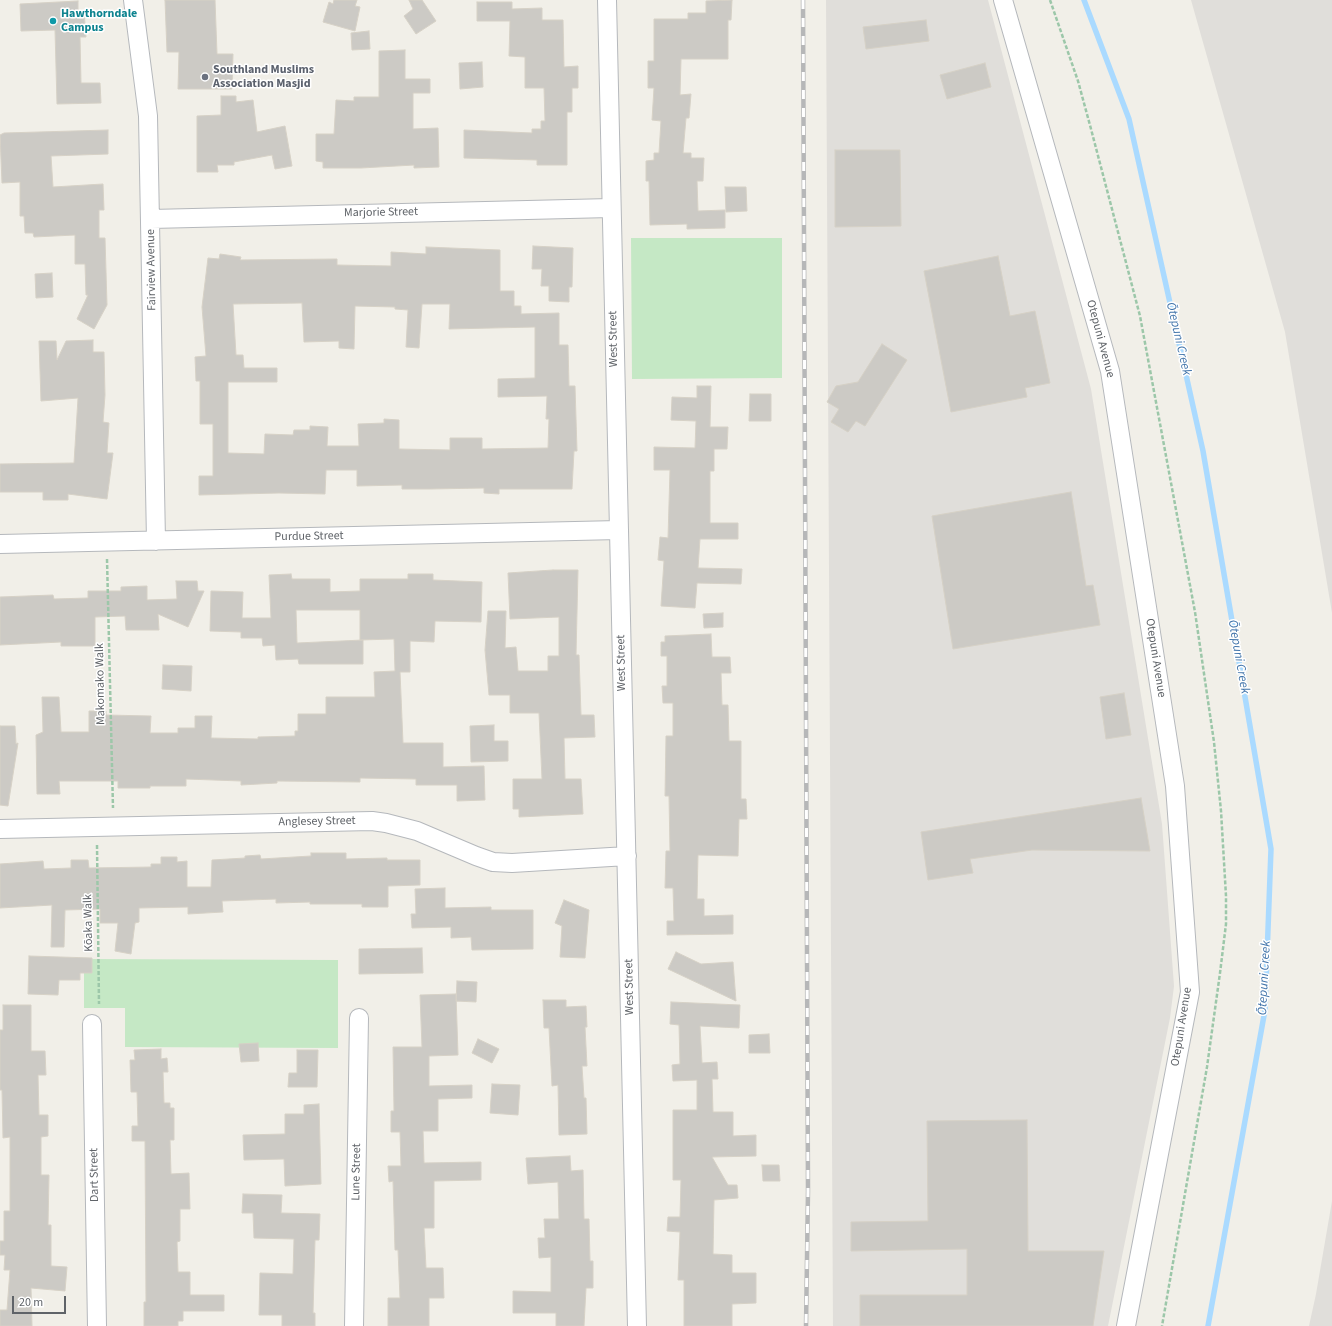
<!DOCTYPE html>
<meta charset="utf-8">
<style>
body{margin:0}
#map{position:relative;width:1332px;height:1326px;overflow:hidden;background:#f1efe8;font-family:"Source Sans 3",sans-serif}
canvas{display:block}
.scale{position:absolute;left:12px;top:1296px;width:54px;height:18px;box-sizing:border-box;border:2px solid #5f6368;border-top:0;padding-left:5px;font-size:12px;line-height:14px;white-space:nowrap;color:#5f6368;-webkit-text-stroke:3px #fff;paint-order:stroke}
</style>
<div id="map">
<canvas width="1332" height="1326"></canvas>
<div class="scale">20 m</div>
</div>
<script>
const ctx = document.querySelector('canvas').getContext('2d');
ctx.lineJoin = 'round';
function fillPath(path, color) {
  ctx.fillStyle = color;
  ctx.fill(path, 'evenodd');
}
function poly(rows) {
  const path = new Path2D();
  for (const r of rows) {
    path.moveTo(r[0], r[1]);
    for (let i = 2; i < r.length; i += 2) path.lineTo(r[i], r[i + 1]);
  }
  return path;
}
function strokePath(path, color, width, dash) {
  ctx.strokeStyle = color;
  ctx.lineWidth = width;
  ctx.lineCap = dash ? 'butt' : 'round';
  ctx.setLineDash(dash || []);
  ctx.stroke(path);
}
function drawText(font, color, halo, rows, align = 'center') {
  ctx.font = font + ' "Source Sans 3",sans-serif';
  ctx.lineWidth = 3;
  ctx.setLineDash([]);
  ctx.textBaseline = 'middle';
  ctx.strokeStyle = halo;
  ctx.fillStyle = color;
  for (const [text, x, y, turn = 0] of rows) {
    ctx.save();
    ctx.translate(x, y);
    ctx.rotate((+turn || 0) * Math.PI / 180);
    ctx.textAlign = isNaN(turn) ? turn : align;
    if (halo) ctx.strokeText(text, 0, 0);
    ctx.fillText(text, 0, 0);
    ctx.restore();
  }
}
fillPath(poly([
 [826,0,988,0,1091,389,1162,824,1174,986,1170,1018,1108,1326,833,1326],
 [1191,0,1332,0,1332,613,1285,332],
 [1332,1201,1332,1326,1309,1326,1316,1294]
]), '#e0deda');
fillPath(poly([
 [631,238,782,238,782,378,632,379],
 [84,959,338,960,338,1048,125,1047,125,1008,84,1008]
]), '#c5e8c5');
strokePath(poly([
 [1084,0,1129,119,1203,451,1271,849,1265,1010,1208,1326]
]), '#aadaff', 5.5);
const building = poly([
 [165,0,215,0,217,54,233,54,232,89,178,89,179,52,167,52,165,0],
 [334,0,357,0,355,6,360,7,355,31,323,22,329,2,333,4,334,0],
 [409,0,422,0,436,21,416,34,404,16,413,9,409,0],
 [732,0,731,20,728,20,728,59,681,59,680,95,691,94,689,118,686,118,683,153,691,153,691,158,704,158,703,181,697,181,698,211,725,210,725,228,687,229,687,224,650,225,649,181,646,181,646,161,654,160,654,153,659,153,661,121,652,120,654,88,648,88,648,61,654,61,654,19,688,19,688,13,706,13,706,1,732,0],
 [78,1,78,12,84,11,86,37,80,37,81,83,100,83,101,103,57,104,55,30,21,31,20,4,78,1],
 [477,2,512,2,512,9,542,8,542,20,563,20,564,67,578,66,578,88,572,88,572,112,567,112,567,165,537,165,537,160,464,158,464,130,532,133,532,129,541,129,541,121,545,121,544,88,525,88,525,57,509,56,510,21,477,21,477,2],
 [926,20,929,41,866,49,863,27,926,20],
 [369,31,370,49,352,50,351,33,369,31],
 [405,50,405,79,430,79,430,93,413,93,413,129,438,128,439,167,414,168,414,165,361,168,323,168,323,162,316,161,316,134,334,134,336,100,354,101,354,97,379,97,379,51,405,50],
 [482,62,483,87,460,89,459,63,482,62],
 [985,63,991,87,947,99,940,75,985,63],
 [221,96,236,96,236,102,253,100,257,132,285,126,292,166,275,169,272,155,234,162,234,165,217,165,218,172,197,172,197,116,221,115,221,96],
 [108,130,108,154,51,156,53,187,103,184,104,210,99,210,99,238,105,238,107,305,94,329,77,319,88,295,86,295,85,264,75,264,75,235,34,237,33,233,25,233,24,216,20,216,20,182,2,183,0,135,4,133,108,130],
 [835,150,900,150,901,226,835,227,835,150],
 [725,187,746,187,747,211,726,212,725,187],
 [533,246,573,248,572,287,569,287,569,302,549,301,549,286,541,286,542,269,532,269,533,246],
 [426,247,500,250,500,291,514,291,514,306,521,306,521,314,559,313,559,345,568,345,569,386,575,386,577,451,574,451,572,489,499,489,499,494,484,493,484,488,430,489,402,489,402,485,357,486,357,470,326,470,325,494,279,493,199,495,199,476,213,476,213,424,200,424,200,381,196,381,195,357,206,356,202,307,208,258,219,259,220,254,241,257,240,260,337,259,337,265,391,266,391,252,426,254,426,247],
 [302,303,304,342,339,341,339,348,354,349,355,306,395,307,395,309,408,310,406,347,419,348,422,304,450,304,449,329,535,327,535,378,498,379,498,397,547,396,546,419,549,419,548,448,482,449,482,438,450,438,450,450,399,449,399,420,384,419,384,423,358,424,359,446,327,446,328,427,310,426,310,430,294,430,293,435,265,434,264,454,228,453,228,382,277,382,277,368,244,368,243,355,236,355,233,304,302,303],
 [998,256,1010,316,1035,311,1050,383,1025,388,1027,397,951,412,924,271,998,256],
 [52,273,53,297,36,298,35,274,52,273],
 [93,340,93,352,104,352,105,395,103,422,109,423,107,453,113,453,107,499,68,494,68,500,43,500,43,492,0,492,0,464,74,463,78,398,41,401,39,341,56,341,57,360,66,341,93,340],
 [882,344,907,360,865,426,856,421,848,432,831,422,839,409,827,402,836,386,858,382,882,344],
 [697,386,711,386,710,427,728,427,727,449,714,449,714,471,710,471,710,523,738,523,738,539,700,539,698,568,742,569,741,584,697,583,695,608,661,606,664,561,658,560,660,537,668,538,670,470,654,470,654,447,695,448,696,421,671,420,672,397,697,398,697,386],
 [750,394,771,394,771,421,749,421,750,394],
 [1071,492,1086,586,1093,585,1100,625,953,649,932,516,1071,492],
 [553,570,578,570,576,655,579,655,581,715,594,715,595,737,564,738,565,779,581,779,583,814,519,817,519,809,513,809,513,779,542,779,539,713,510,713,510,695,489,695,485,650,488,611,506,611,505,648,516,647,518,671,548,671,548,656,559,656,559,617,510,619,508,573,553,570],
 [291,574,292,579,330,579,330,592,360,591,360,579,408,579,408,574,433,574,433,580,482,582,481,622,435,621,434,642,410,641,410,672,400,672,403,743,443,743,443,767,484,766,485,800,457,801,457,785,416,785,416,779,360,778,360,782,277,781,277,783,241,785,241,781,186,779,186,786,150,786,150,788,118,788,118,781,59,781,60,794,37,794,36,735,43,732,42,697,59,697,61,732,89,732,89,711,106,711,106,715,151,716,150,733,178,733,178,728,195,728,195,716,212,716,211,738,258,739,258,737,295,736,295,731,298,731,298,714,326,714,326,697,375,697,374,672,395,671,394,639,360,640,360,610,296,610,297,643,363,640,363,664,299,664,298,659,276,660,275,645,263,646,262,638,241,638,241,632,210,631,211,591,243,592,242,618,271,618,269,575,291,574],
 [176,581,197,581,198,591,204,591,188,627,158,614,159,630,126,630,125,616,95,617,95,646,61,646,61,642,0,645,0,597,53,595,54,599,88,598,88,591,121,591,121,587,147,586,147,600,177,599,176,581],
 [723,613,723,627,704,628,703,614,723,613],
 [711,634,712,657,730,657,731,673,721,673,722,705,728,705,729,741,741,741,741,799,746,799,747,819,739,819,738,856,698,855,697,899,704,899,704,916,733,915,733,934,667,935,667,921,674,921,673,888,665,888,666,851,670,851,669,796,665,796,666,736,673,736,673,703,663,703,662,686,667,686,667,656,661,656,661,642,665,642,665,636,711,634],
 [163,665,192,666,191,691,162,689,163,665],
 [1124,693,1131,735,1106,739,1100,697,1124,693],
 [494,725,494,741,508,741,508,761,471,762,470,726,494,725],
 [0,726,15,726,16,744,18,743,8,806,0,805,0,726],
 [1141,798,1150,851,1032,850,970,859,973,873,928,880,921,832,1141,798],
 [311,853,346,853,346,859,387,858,387,860,420,860,420,885,388,886,388,907,362,907,362,904,310,904,310,902,276,903,276,899,222,901,223,912,188,914,188,907,139,908,139,922,135,923,131,954,115,951,118,923,100,923,100,909,65,910,64,947,51,947,52,905,0,908,0,864,43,861,44,869,71,868,71,860,88,860,89,868,151,867,151,864,161,864,161,857,177,857,177,862,187,861,187,887,211,887,212,860,245,858,245,856,260,855,261,859,311,856,311,853],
 [445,888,445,908,491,907,491,910,533,910,533,949,472,950,471,937,451,938,451,927,412,928,411,914,416,914,415,889,445,888],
 [564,900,589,910,585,958,560,957,562,926,555,923,564,900],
 [422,948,423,973,359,974,359,949,422,948],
 [676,952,701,964,733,962,736,1001,668,969,676,952],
 [29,956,92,958,92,973,80,973,80,980,59,980,58,995,28,994,29,956],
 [457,981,477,982,476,1002,456,1001,457,981],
 [456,994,458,1055,429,1056,429,1086,472,1085,472,1098,438,1099,438,1131,423,1131,424,1163,481,1162,481,1180,434,1181,434,1228,424,1228,426,1268,443,1268,444,1298,429,1298,429,1326,388,1326,388,1298,400,1298,398,1250,395,1250,393,1181,389,1182,388,1166,401,1166,400,1132,391,1132,391,1111,394,1111,393,1047,422,1047,420,995,456,994],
 [543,1000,566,1000,566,1007,586,1006,587,1027,585,1027,587,1066,582,1066,584,1098,586,1098,587,1134,559,1135,558,1085,552,1086,549,1028,544,1028,543,1000],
 [671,1002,740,1005,739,1028,700,1026,702,1063,717,1062,718,1079,712,1079,713,1112,733,1112,733,1136,756,1135,756,1156,712,1157,728,1185,737,1185,738,1198,714,1200,713,1254,732,1255,732,1273,756,1273,756,1303,732,1304,732,1326,684,1326,684,1280,678,1280,680,1232,667,1231,668,1217,680,1217,681,1180,673,1180,673,1110,697,1110,697,1080,673,1081,672,1065,680,1064,679,1025,670,1024,671,1002],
 [3,1005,31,1005,31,1051,45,1051,46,1075,38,1075,39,1115,48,1115,48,1136,41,1137,41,1175,49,1175,48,1225,51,1225,51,1266,67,1267,65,1291,31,1288,32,1326,0,1326,0,1310,7,1310,10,1270,4,1270,5,1255,0,1255,0,1241,4,1241,4,1211,10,1211,10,1137,3,1138,2,1090,0,1090,0,1030,3,1030,3,1005],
 [769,1034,770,1053,749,1053,749,1035,769,1034],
 [478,1039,499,1049,492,1063,472,1053,478,1039],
 [258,1043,259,1061,241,1062,239,1044,258,1043],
 [161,1049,161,1059,167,1058,168,1072,163,1072,164,1103,170,1103,170,1108,174,1108,174,1140,170,1140,171,1174,189,1173,190,1209,180,1209,180,1241,177,1242,178,1272,190,1272,190,1295,224,1295,224,1311,183,1311,183,1321,178,1321,178,1326,144,1326,144,1302,146,1302,145,1141,132,1141,132,1126,138,1126,137,1092,131,1092,130,1060,135,1060,134,1050,161,1049],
 [297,1050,318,1050,317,1087,288,1087,289,1073,297,1073,297,1050],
 [492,1084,520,1085,518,1115,490,1113,492,1084],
 [319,1104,321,1184,285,1186,284,1159,244,1160,243,1135,285,1134,285,1114,304,1114,304,1105,319,1104],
 [1027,1120,1028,1251,1104,1251,1093,1326,860,1326,860,1295,967,1295,967,1249,851,1251,851,1222,928,1221,927,1121,1027,1120],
 [570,1156,571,1171,583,1170,584,1219,589,1219,590,1261,593,1261,593,1288,586,1288,584,1326,556,1326,556,1313,513,1313,513,1291,551,1292,551,1257,539,1258,538,1238,545,1238,544,1219,559,1219,558,1182,528,1184,526,1158,570,1156],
 [762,1165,779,1165,780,1181,763,1181,762,1165],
 [243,1194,282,1195,281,1213,320,1214,319,1240,315,1240,313,1313,315,1313,315,1326,282,1326,282,1315,259,1315,260,1273,293,1274,294,1239,254,1238,253,1213,242,1213,243,1194]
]);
fillPath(building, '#cccac5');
strokePath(building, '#d6d1c6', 1);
const minor = poly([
 [133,0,148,116,156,541],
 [607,0,637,1326],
 [1003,0,1110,371,1175,786,1190,992,1126,1326],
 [151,219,611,208],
 [0,544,619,530],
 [0,829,372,821,386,823,417,831,476,856,493,862,512,863,627,856],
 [92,1024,97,1326],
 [354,1326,359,1018]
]);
strokePath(minor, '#b5b8bc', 20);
strokePath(poly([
 [1050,0,1078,81,1091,129,1140,316,1195,612,1214,742,1221,811,1226,896,1226,924,1220,973,1207,1067,1162,1326],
 [107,559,113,808],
 [97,845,99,1004]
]), '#9cc7a9', 2.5, [4, 2]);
strokePath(minor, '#fff', 18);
const rail = poly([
 [803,0,808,1191,806,1326]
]);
strokePath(rail, '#b6b7b8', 4.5);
strokePath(rail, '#fff', 3, [9]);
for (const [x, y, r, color] of [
 [53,21,4,"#0f9aa8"],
 [205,77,4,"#6b7280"]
]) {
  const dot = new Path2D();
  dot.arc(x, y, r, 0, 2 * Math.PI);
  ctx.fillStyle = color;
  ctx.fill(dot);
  strokePath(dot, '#fff', 1.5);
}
drawText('bold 12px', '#0d838f', '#fff', [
 ["Hawthorndale",61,14],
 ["Campus",61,28]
], 'left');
drawText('bold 12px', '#5b616d', '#fff', [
 ["Southland Muslims",213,70],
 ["Association Masjid",213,84]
], 'left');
drawText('12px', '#5f6368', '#fff', [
 ["Marjorie Street",381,213,-1],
 ["Fairview Avenue",152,270,-91],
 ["West Street",614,339,-91],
 ["Otepuni Avenue",1100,339,75],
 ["Purdue Street",309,537,-1],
 ["Otepuni Avenue",1155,658,81],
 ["West Street",622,663,-91],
 ["Makomako Walk",101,684,-91],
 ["Anglesey Street",317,822,-1],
 ["Kōaka Walk",89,923,-91],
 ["West Street",630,987,-91],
 ["Otepuni Avenue",1182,1027,-81],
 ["Lune Street",357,1172,-89],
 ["Dart Street",95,1175,-91]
]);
drawText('italic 13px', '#4174aa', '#fff', [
 ["Ōtepuni Creek",1178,339,77],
 ["Ōtepuni Creek",1238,657,80],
 ["Ōtepuni Creek",1265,978,-87]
]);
</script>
